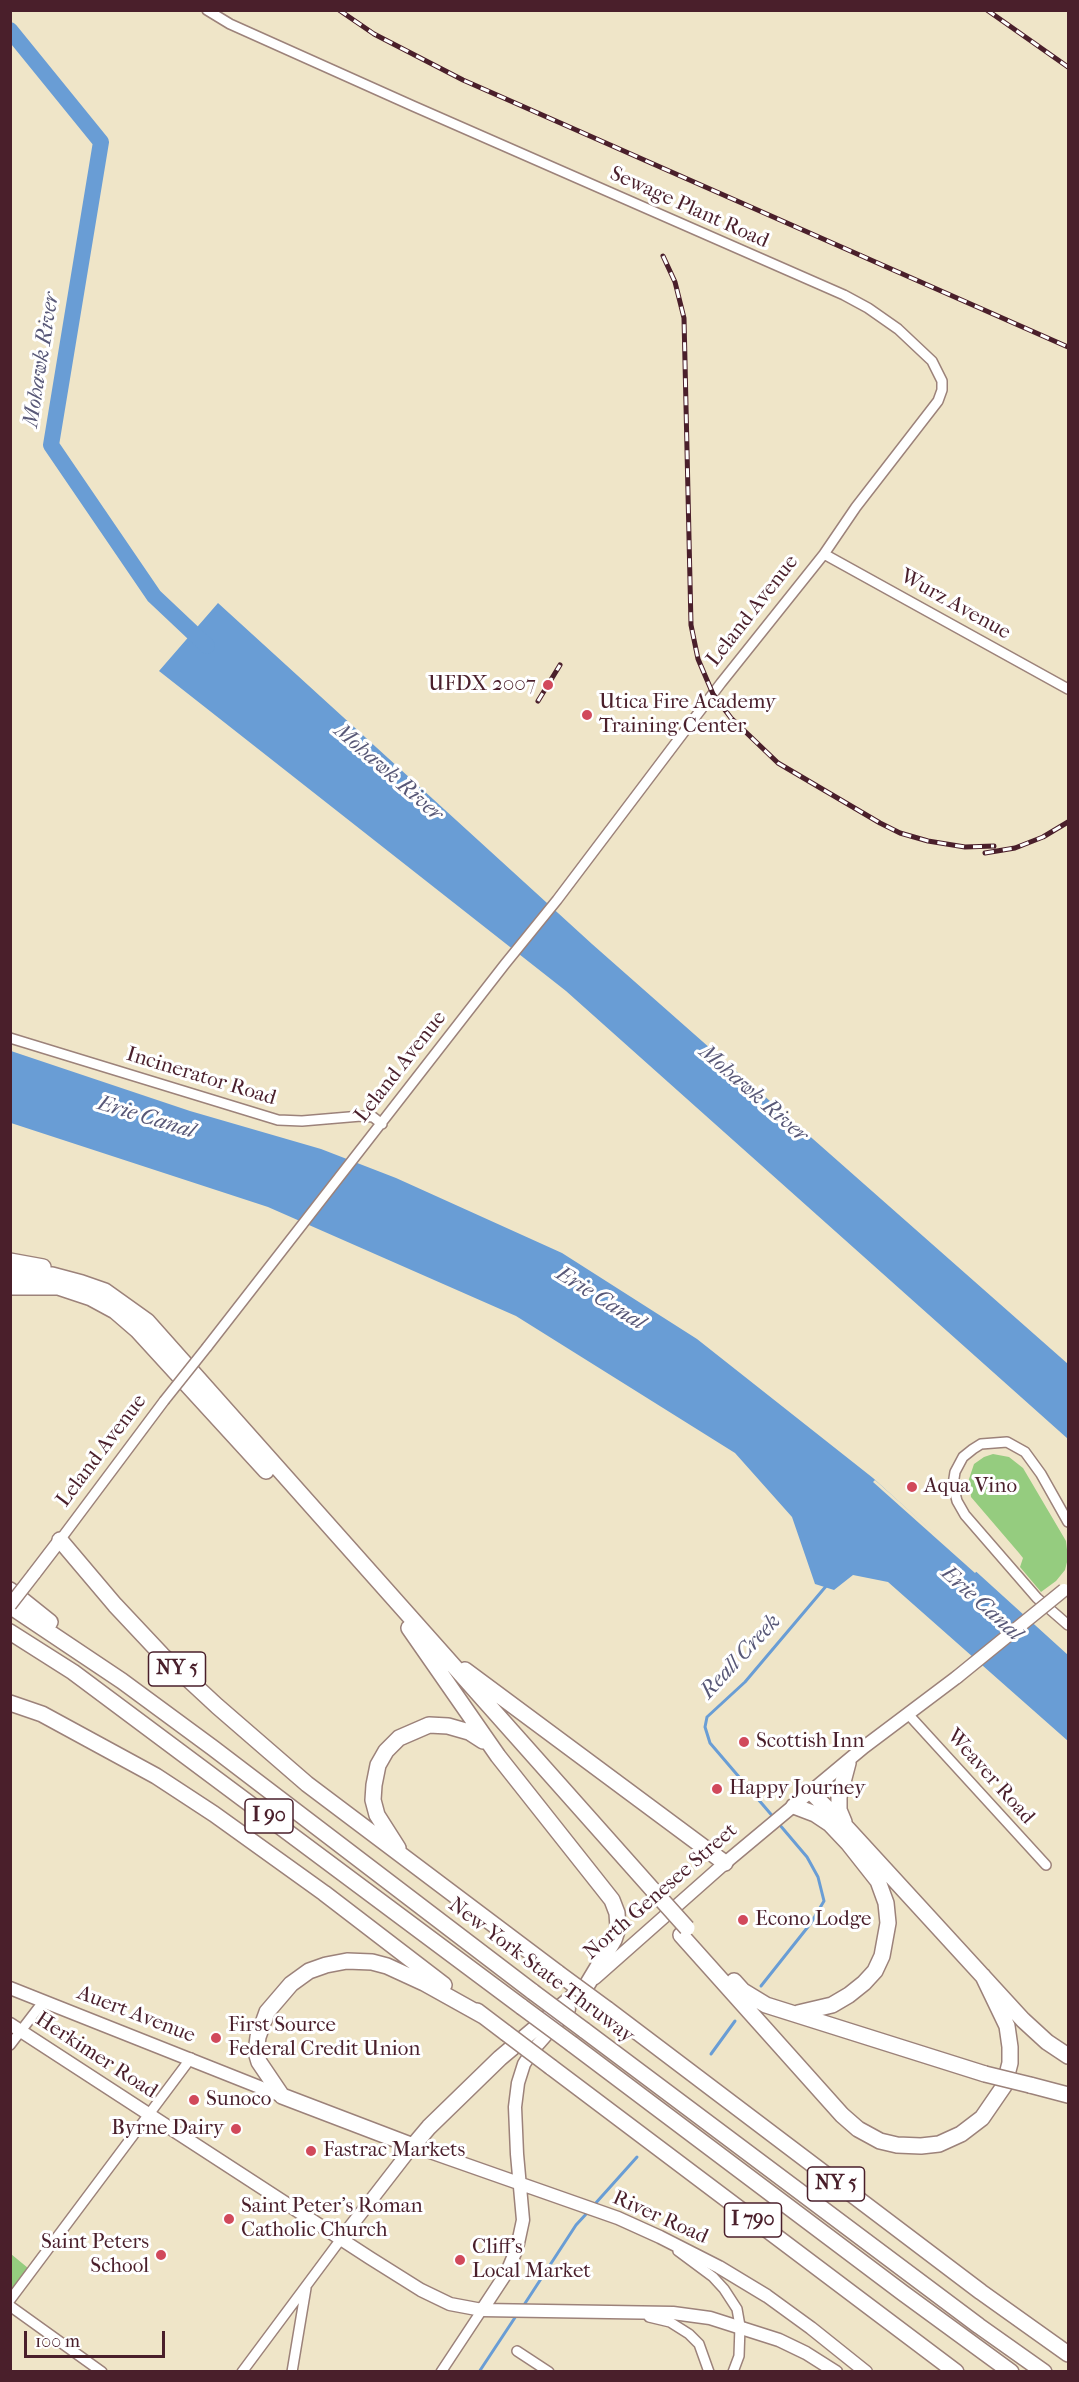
<!DOCTYPE html>
<meta charset="utf-8">
<style>
body{margin:0}
#map{position:relative;width:1079px;height:2382px;overflow:hidden;background:#efe5c8;font-family:"IM FELL French Canon",serif}
canvas{display:block}
.frame{position:absolute;inset:0;border:12px solid #4a1f2b;pointer-events:none}
.scale{position:absolute;left:24px;top:2331px;width:141px;height:27px;box-sizing:border-box;border:3px solid #4a1f2b;border-top:0;padding-left:8px;font-size:18px;line-height:21px;white-space:nowrap;color:#4a1f2b;-webkit-text-stroke:4px #fff;paint-order:stroke}
</style>
<div id="map">
<canvas width="1079" height="2382"></canvas>
<div class="frame"></div>
<div class="scale">100 m</div>
</div>
<script>
const ctx = document.querySelector('canvas').getContext('2d');
ctx.lineJoin = 'round';
function fillPath(path, color) {
  ctx.fillStyle = color;
  ctx.fill(path, 'evenodd');
}
function poly(rows) {
  const path = new Path2D();
  for (const r of rows) {
    path.moveTo(r[0], r[1]);
    for (let i = 2; i < r.length; i += 2) path.lineTo(r[i], r[i + 1]);
  }
  return path;
}
function strokePath(path, color, width, dash) {
  ctx.strokeStyle = color;
  ctx.lineWidth = width;
  ctx.lineCap = dash ? 'butt' : 'round';
  ctx.setLineDash(dash || []);
  ctx.stroke(path);
}
function drawText(font, color, halo, rows, align = 'center') {
  ctx.font = font + ' "IM FELL French Canon",serif';
  ctx.lineWidth = 6;
  ctx.setLineDash([]);
  ctx.textBaseline = 'middle';
  ctx.strokeStyle = halo;
  ctx.fillStyle = color;
  for (const [text, x, y, turn = 0] of rows) {
    ctx.save();
    ctx.translate(x, y);
    ctx.rotate((+turn || 0) * Math.PI / 180);
    ctx.textAlign = isNaN(turn) ? turn : align;
    if (halo) ctx.strokeText(text, 0, 0);
    ctx.fillText(text, 0, 0);
    ctx.restore();
  }
}
fillPath(poly([
 [993,1454,1009,1457,1023,1468,1066,1541,1068,1558,1065,1570,1056,1581,1041,1592,1020,1567,1023,1558,1019,1553,971,1497,969,1479,974,1464,984,1457],
 [11,2254,28,2268,11,2292]
]), '#95cc7f');
fillPath(poly([
 [218,603,592,944,1068,1364,1068,1439,566,991,159,671],
 [11,1051,190,1111,321,1149,396,1178,562,1253,697,1339,873,1478,1068,1655,1068,1741,888,1582,853,1575,834,1590,815,1584,792,1517,735,1453,516,1316,268,1207,11,1123]
]), '#699dd5');
fillPath(poly([
 [875,1480,977,1571,975,1573,873,1482]
]), '#efe5c8');
strokePath(poly([
 [775,1819,710,1743,705,1727,707,1717,745,1682,827,1585],
 [761,1986,811,1923,824,1901,818,1877,807,1857,779,1824],
 [711,2054,735,2021],
 [594,2205,637,2157],
 [522,2308,576,2225,588,2212],
 [479,2372,518,2313]
]), '#699dd5', 3);
strokePath(poly([
 [10,30,101,142,51,445,154,596,207,646]
]), '#699dd5', 16);
const minor = poly([
 [207,10,230,24,413,106,844,295,868,308,898,329,932,361,942,381,942,390,938,401,856,507,824,554,721,683,557,900,505,964,207,1347],
 [824,554,1068,689],
 [10,1038,278,1120,302,1121,361,1116,373,1117,382,1124],
 [1068,1522,1041,1474,1025,1452,1007,1442,981,1444,973,1449,963,1457,955,1472,953,1485,957,1501,965,1515,1037,1598,1068,1625],
 [60,1540,164,1401],
 [908,1714,1046,1865],
 [10,2045,43,2002],
 [678,2251,713,2277,724,2289,737,2309,740,2326,739,2356,733,2372],
 [10,2300,191,2058],
 [10,2306,102,2372],
 [649,2317,670,2322,689,2334,699,2344,709,2372],
 [517,2351,549,2372],
 [242,2372,341,2239],
 [292,2372,306,2288],
 [441,2372,482,2310]
]);
const major = poly([
 [34,1574,60,1540],
 [595,1978,725,1863,864,1747,957,1677],
 [10,1988,282,2096],
 [10,2024,370,2258,421,2290,450,2304,482,2310,673,2313,710,2318,779,2340,806,2353,836,2372],
 [341,2239,413,2146,618,2218,660,2237,719,2267,767,2296,811,2328,866,2372],
 [482,2310,507,2272,517,2248,523,2220,517,2154,515,2107,518,2083,524,2064,533,2050,569,2009]
]);
const highway = poly([
 [10,1261,43,1267],
 [10,1273,52,1275,82,1283,105,1291,147,1321,652,1889],
 [52,1285,91,1298,115,1311,137,1330,266,1471],
 [10,1287,61,1287],
 [60,1540,115,1605,162,1655,217,1706,307,1784,558,1973],
 [10,1590,50,1622],
 [10,1606,122,1681,213,1748,533,1992],
 [409,1628,498,1756,612,1900,617,1913,618,1928,614,1940,587,1985,500,2058,429,2127,413,2146,282,2096,259,2062,256,2052,258,2037,267,2012,291,1984,309,1971,326,1965,347,1961,372,1962,387,1966,424,1983,485,2017],
 [10,1632,73,1672,522,2007],
 [465,1670,725,1863],
 [10,1703,42,1714,156,1776,214,1814,324,1893,444,1985],
 [811,1792,847,1828,1023,2020,1047,2042,1068,2056],
 [794,1806,815,1814,830,1824,848,1843,878,1881,886,1903,888,1923,882,1956,875,1971,864,1983,849,1995,832,2005,798,2013],
 [844,1822,839,1810,839,1797,848,1763],
 [398,1848,377,1815,373,1800,374,1785,378,1765,386,1751,399,1738,429,1725,448,1726,469,1732,483,1741],
 [681,1935,842,2115,858,2129,880,2141,897,2145,921,2146,939,2144,961,2134,982,2118,1004,2086,1010,2063,1010,2047,1007,2026,983,1976],
 [734,1981,743,1991,766,2005,985,2074],
 [607,2009,981,2292,1068,2354],
 [477,2011,506,2033],
 [584,2030,979,2326,1044,2372],
 [572,2044,903,2293,1011,2372],
 [551,2067,956,2372],
 [1030,2085,1068,2095]
]);
strokePath(minor, '#9c827a', 12);
strokePath(major, '#9c827a', 15);
strokePath(highway, '#9c827a', 18);
strokePath(minor, '#fff', 9);
strokePath(major, '#fff', 12);
strokePath(highway, '#fff', 15);
const rail = poly([
 [339,10,374,34,463,80,1068,347],
 [987,10,1068,67],
 [663,256,675,282,684,318,691,625,698,659,713,694,731,718,778,763,880,823,900,833,928,841,965,847,994,846],
 [538,701,560,665],
 [985,853,1015,848,1043,837,1068,822]
]);
strokePath(rail, '#4a1f2b', 5);
strokePath(rail, '#fff', 3, [9]);
const minorBridge = poly([
 [164,1401,207,1347]
]);
const majorBridge = poly([
 [10,1605,34,1574],
 [957,1677,1064,1590]
]);
const highwayBridge = poly([
 [652,1889,687,1928],
 [558,1973,607,2009],
 [533,1992,584,2030],
 [522,2007,572,2044],
 [506,2033,551,2067],
 [985,2074,1030,2085]
]);
strokePath(minorBridge, '#9c827a', 12, []);
strokePath(majorBridge, '#9c827a', 15, []);
strokePath(highwayBridge, '#9c827a', 18, []);
strokePath(minorBridge, '#fff', 9);
strokePath(majorBridge, '#fff', 12);
strokePath(highwayBridge, '#fff', 15);
for (const [x, y, r, color] of [
 [548,685,6,"#d1495b"],
 [587,715,6,"#d1495b"],
 [912,1487,6,"#d1495b"],
 [744,1742,6,"#d1495b"],
 [717,1789,6,"#d1495b"],
 [743,1920,6,"#d1495b"],
 [216,2038,6,"#d1495b"],
 [194,2100,6,"#d1495b"],
 [236,2129,6,"#d1495b"],
 [311,2151,6,"#d1495b"],
 [229,2219,6,"#d1495b"],
 [161,2255,6,"#d1495b"],
 [460,2260,6,"#d1495b"]
]) {
  const dot = new Path2D();
  dot.arc(x, y, r, 0, 2 * Math.PI);
  ctx.fillStyle = color;
  ctx.fill(dot);
  strokePath(dot, '#fff', 2);
}
for (const [x, y, w] of [
 [177,1669,57],
 [269,1816,48],
 [836,2184,57],
 [753,2220,57]
]) {
  const box = new Path2D();
  box.roundRect(x - w / 2, y - 17, w, 34, 4.5);
  ctx.fillStyle = '#fff';
  ctx.fill(box);
  strokePath(box, '#4a1f2b', 1.5);
}
drawText('bold 20px', '#4a1f2b', null, [
 ["NY 5",177,1669],
 ["I 90",269,1816],
 ["NY 5",836,2184],
 ["I 790",753,2220]
]);
drawText('21px', '#4a1f2b', '#fff', [
 ["Sewage Plant Road",689,208,24],
 ["Wurz Avenue",955,605,29],
 ["Leland Avenue",753,611,-52],
 ["Leland Avenue",401,1067,-52],
 ["Incinerator Road",201,1077,17],
 ["Leland Avenue",102,1451,-53],
 ["Weaver Road",990,1777,48],
 ["North Genesee Street",661,1892,-41],
 ["New York State Thruway",541,1971,37],
 ["Auert Avenue",136,2015,21],
 ["Herkimer Road",96,2056,33],
 ["River Road",660,2218,24]
]);
drawText('21px', '#4a1f2b', '#fff', [
 ["UFDX 2007",536,685,"right"],
 ["Utica Fire Academy",599,703],
 ["Training Center",599,727],
 ["Aqua Vino",924,1487],
 ["Scottish Inn",756,1742],
 ["Happy Journey",729,1789],
 ["Econo Lodge",755,1920],
 ["First Source",228,2026],
 ["Federal Credit Union",228,2050],
 ["Sunoco",206,2100],
 ["Byrne Dairy",224,2129,"right"],
 ["Fastrac Markets",323,2151],
 ["Saint Peter's Roman",241,2207],
 ["Catholic Church",241,2231],
 ["Saint Peters",149,2243,"right"],
 ["School",149,2267,"right"],
 ["Cliff’s",472,2248],
 ["Local Market",472,2272]
], 'left');
drawText('italic 22px', '#585877', '#fff', [
 ["Mohawk River",42,360,-81],
 ["Mohawk River",388,773,41],
 ["Mohawk River",753,1094,41],
 ["Erie Canal",146,1118,17],
 ["Erie Canal",600,1299,32],
 ["Erie Canal",981,1604,42],
 ["Reall Creek",741,1657,-47]
]);
</script>
